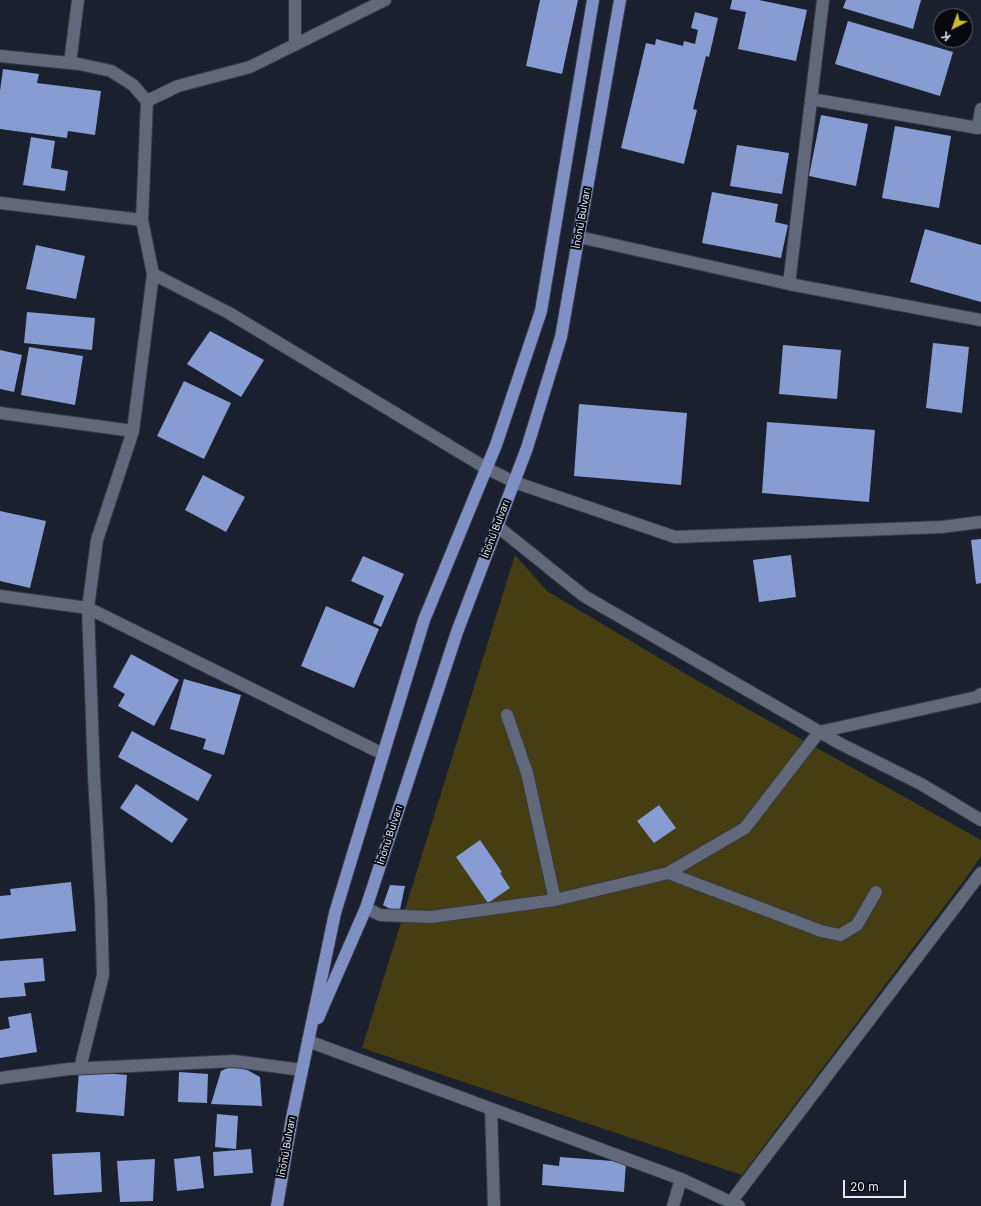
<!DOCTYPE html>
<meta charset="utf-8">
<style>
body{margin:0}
#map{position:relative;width:981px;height:1206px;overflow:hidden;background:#1b202e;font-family:Inter,sans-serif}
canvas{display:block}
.north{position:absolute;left:933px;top:8px;width:40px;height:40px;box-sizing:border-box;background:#080a10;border:1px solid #60636a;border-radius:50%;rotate:221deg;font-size:11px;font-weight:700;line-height:16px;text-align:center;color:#e4e8f2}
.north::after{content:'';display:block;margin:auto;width:14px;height:18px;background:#cdb938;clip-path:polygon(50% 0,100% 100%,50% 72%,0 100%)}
.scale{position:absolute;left:843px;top:1180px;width:63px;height:18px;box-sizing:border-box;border:2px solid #e4e8f2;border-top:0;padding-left:5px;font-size:12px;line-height:14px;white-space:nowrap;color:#e4e8f2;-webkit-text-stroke:3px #080a10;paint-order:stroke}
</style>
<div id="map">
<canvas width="981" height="1206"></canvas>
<div class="north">K</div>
<div class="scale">20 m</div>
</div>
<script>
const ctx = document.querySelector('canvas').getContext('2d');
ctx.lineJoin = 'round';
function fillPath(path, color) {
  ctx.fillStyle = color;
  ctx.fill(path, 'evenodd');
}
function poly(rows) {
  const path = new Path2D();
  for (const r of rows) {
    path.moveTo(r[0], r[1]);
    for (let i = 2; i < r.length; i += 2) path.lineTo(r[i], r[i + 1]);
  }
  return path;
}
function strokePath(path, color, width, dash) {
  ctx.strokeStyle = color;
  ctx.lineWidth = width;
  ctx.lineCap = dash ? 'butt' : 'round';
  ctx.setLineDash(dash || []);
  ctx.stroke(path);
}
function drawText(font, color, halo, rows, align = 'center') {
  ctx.font = font + ' Inter,sans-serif';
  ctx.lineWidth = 4;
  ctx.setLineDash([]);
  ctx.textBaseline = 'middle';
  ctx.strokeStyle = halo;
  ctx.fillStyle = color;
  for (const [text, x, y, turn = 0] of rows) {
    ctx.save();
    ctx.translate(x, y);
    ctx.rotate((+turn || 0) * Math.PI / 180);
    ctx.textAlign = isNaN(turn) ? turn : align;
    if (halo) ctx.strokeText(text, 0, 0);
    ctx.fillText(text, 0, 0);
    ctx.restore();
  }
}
fillPath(poly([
 [515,555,547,591,696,680,981,840,981,856,974,867,742,1175,362,1048]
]), '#453e12');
fillPath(poly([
 [540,0,578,0,562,74,526,66],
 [732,0,759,0,807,10,796,61,738,49,746,12,730,9],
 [846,0,921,0,913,29,843,8],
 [695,12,718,18,709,57,706,56,693,109,697,110,684,164,621,148,646,43,655,45,656,39,683,46,684,41,695,44,698,30,691,28],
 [848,21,953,52,940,96,835,64],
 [3,69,39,74,37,83,101,91,95,135,68,131,67,138,0,129,0,91],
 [821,115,868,124,856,186,809,176],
 [895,126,951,136,939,208,882,198],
 [31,137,55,141,51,168,68,171,65,191,23,185],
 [737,145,789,153,782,194,730,186],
 [712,192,778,204,775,222,788,225,781,258,702,243],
 [925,229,981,245,981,302,910,282],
 [36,245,85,256,76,299,26,289],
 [27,312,95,318,92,350,24,343],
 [210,331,264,360,241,397,187,364],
 [933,343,969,347,962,413,926,408],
 [783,345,841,350,837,399,779,394],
 [29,347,83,356,75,405,21,395],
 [0,350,22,355,14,392,0,389],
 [184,381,231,403,204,459,157,436],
 [579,404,687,413,681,485,574,476],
 [767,422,875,430,869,502,762,493],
 [203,475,245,497,226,532,185,510],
 [0,511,46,521,30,588,0,581],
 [981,539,981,583,976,584,971,540],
 [791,555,796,597,759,602,753,560],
 [363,556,404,574,381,627,373,623,384,596,351,581],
 [326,606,379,629,354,688,301,666],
 [131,654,179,680,154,726,118,706,125,694,113,687],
 [184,679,241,695,224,755,203,749,206,739,170,729],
 [132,731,212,775,198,801,118,757],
 [136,784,188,819,172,843,120,808],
 [659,805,676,828,654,843,637,821],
 [480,840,502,872,500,873,510,888,488,903,456,857],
 [71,882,76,931,0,939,0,896,11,895,10,889],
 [390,885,405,886,399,914,383,905],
 [43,958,45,981,24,983,26,996,0,998,0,961],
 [31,1013,37,1052,0,1058,0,1030,10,1028,8,1017],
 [236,1064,260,1077,262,1106,211,1104,221,1071],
 [79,1071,127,1075,124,1116,76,1112],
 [179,1072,208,1074,207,1103,178,1102],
 [217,1114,238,1116,236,1149,215,1147],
 [251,1149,253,1173,214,1176,213,1152],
 [100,1152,102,1192,54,1195,52,1154],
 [200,1156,204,1188,177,1191,174,1159],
 [560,1157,626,1162,624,1192,542,1185,543,1164,559,1166],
 [155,1159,153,1201,120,1202,117,1161]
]), '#879cd2');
const minor = poly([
 [295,45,295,0],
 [0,56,79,64,111,71,133,85,147,101,142,220,153,274,229,313,486,468,514,482,675,537,942,527,981,522],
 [70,63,78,0],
 [811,99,978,128,981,109],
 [147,101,178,86,250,67,385,0],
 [0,203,142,220],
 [579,237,789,284,981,320],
 [789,284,823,0],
 [0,413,133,431],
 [497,526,584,596,839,743,921,784,981,820],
 [0,596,88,608,383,754],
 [507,715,527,773,555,900],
 [668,873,821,931,840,935,857,925,876,892],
 [366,908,380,915,431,917,555,900,668,873,745,828,819,732,977,697,981,694],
 [308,1041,681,1179,739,1206],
 [80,1068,103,975,101,903,94,776,88,608,97,540,133,431,153,274],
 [0,1078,69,1069,234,1061,302,1070],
 [491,1109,494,1206],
 [731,1202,981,873],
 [673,1206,681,1179]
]);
const major = poly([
 [318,1018,366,908,457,632,527,448,561,337,620,0],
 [277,1206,292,1118,335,913,424,620,496,445,541,311,593,0]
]);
strokePath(minor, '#373a46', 14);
strokePath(major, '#373a46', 14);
strokePath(minor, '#616879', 12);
strokePath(major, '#7f91c4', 12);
drawText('10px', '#e4e8f2', '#080a10', [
 ["İnönü Bulvarı",582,218,-80],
 ["İnönü Bulvarı",496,529,-69],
 ["İnönü Bulvarı",390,835,-72],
 ["İnönü Bulvarı",287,1147,-80]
]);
</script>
